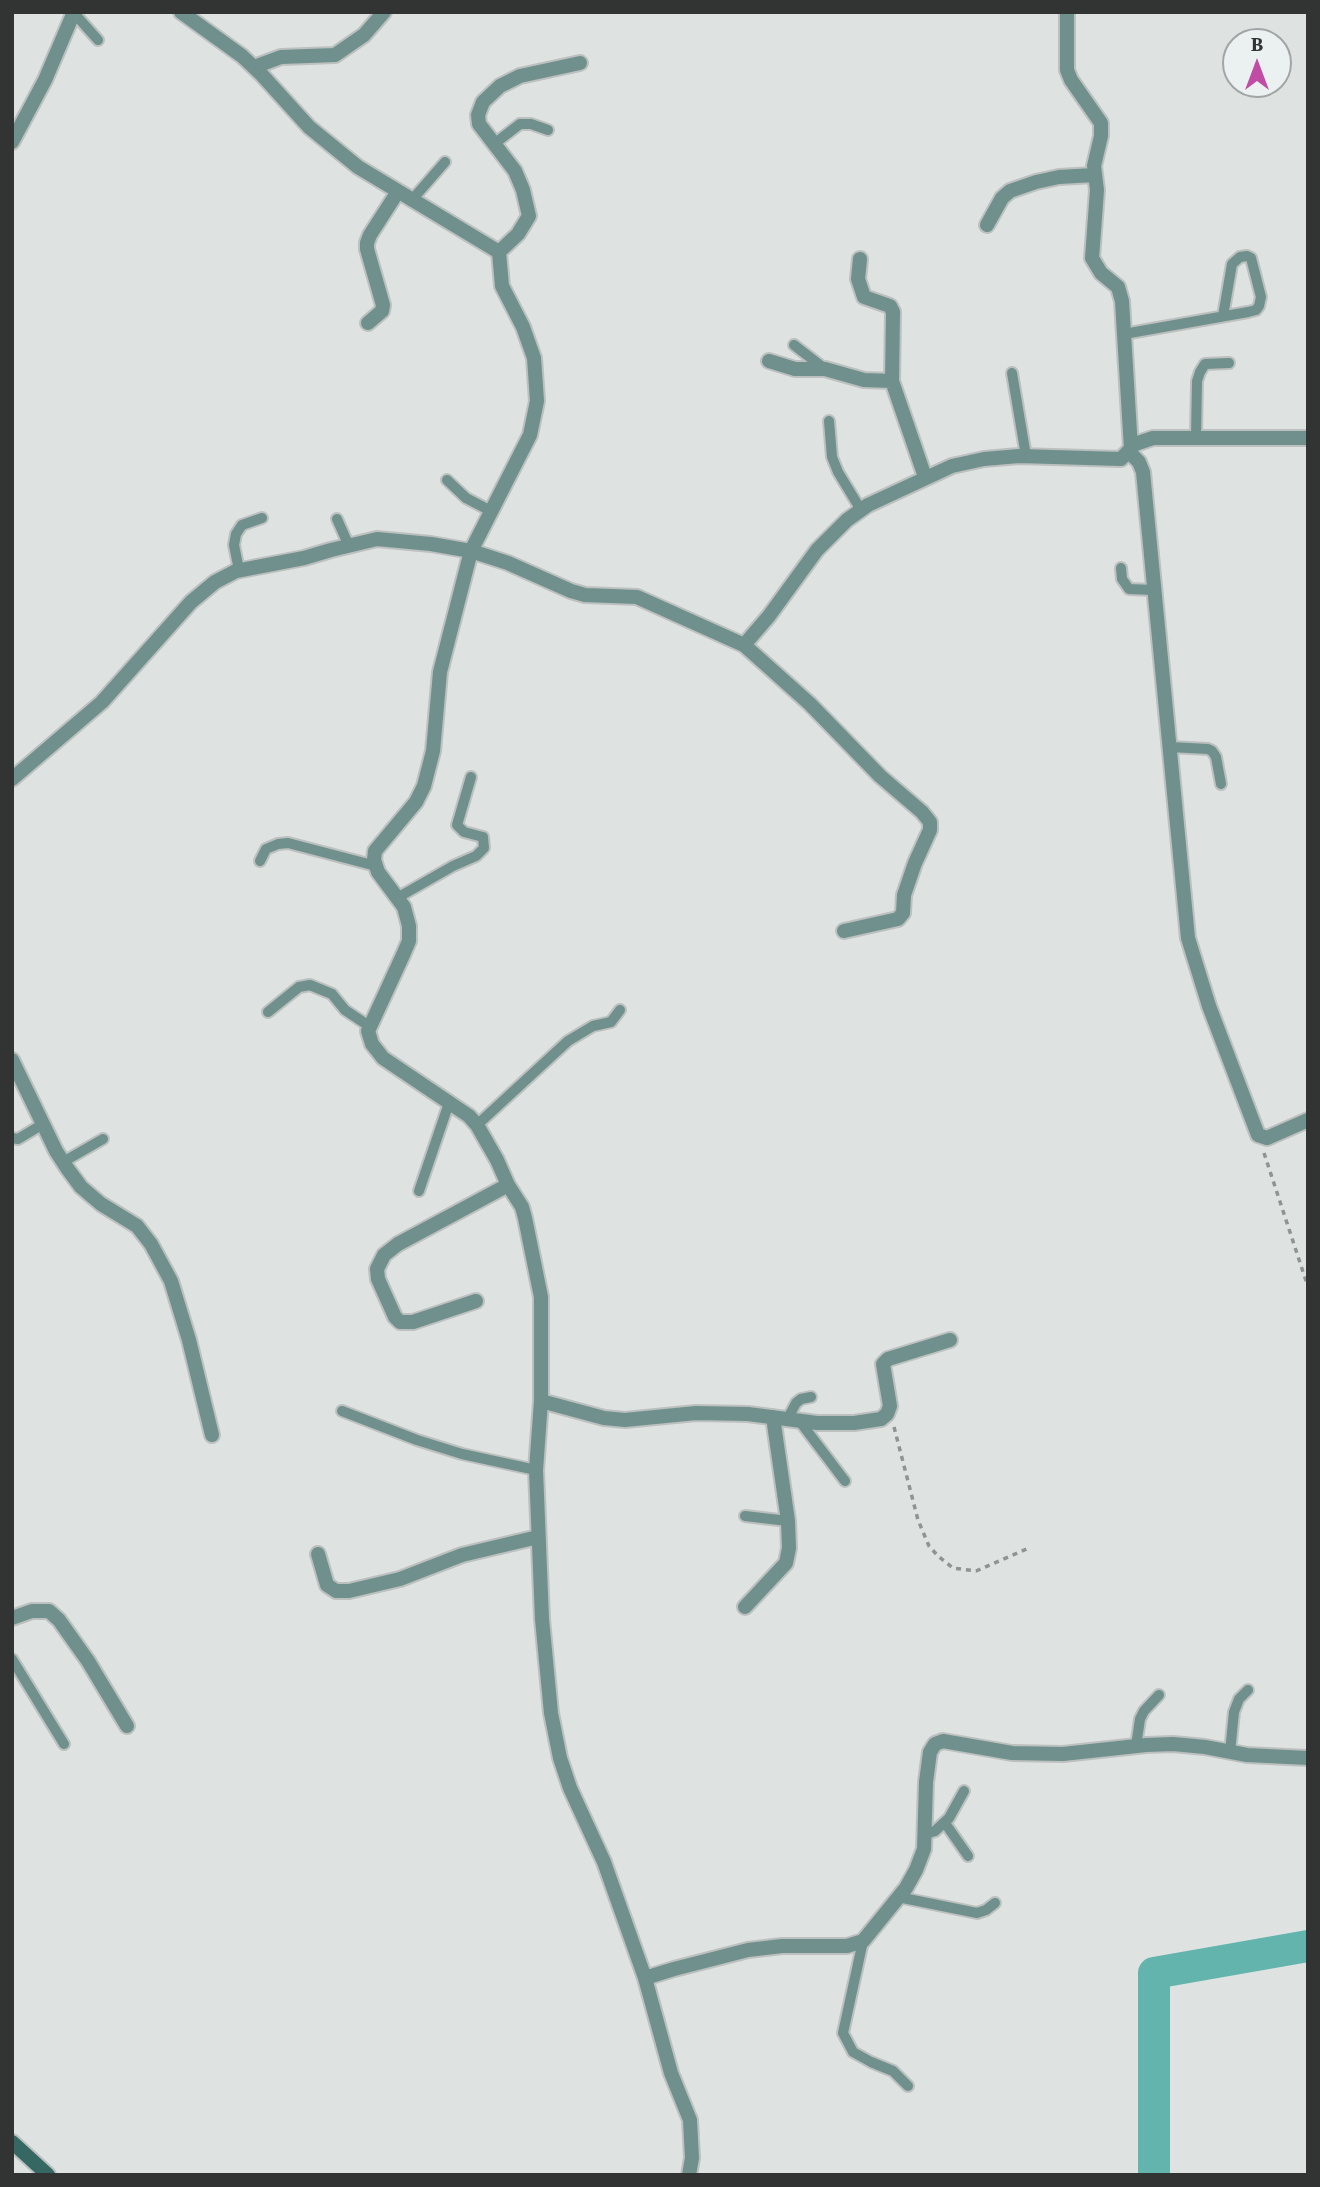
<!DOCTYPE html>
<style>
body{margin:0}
#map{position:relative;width:1320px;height:2187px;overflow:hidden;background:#dee3e2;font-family:"Source Serif 4",serif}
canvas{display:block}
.frame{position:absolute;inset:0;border:14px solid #323434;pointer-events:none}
.north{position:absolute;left:1222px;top:28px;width:70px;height:70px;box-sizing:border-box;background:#ebf0f0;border:2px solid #a1a5a5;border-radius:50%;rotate:0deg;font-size:19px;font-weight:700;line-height:28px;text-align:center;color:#323434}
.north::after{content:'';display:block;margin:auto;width:24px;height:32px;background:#c04ca6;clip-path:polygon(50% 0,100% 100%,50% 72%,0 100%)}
</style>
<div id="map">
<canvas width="1320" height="2187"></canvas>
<div class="frame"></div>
<div class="north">B</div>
</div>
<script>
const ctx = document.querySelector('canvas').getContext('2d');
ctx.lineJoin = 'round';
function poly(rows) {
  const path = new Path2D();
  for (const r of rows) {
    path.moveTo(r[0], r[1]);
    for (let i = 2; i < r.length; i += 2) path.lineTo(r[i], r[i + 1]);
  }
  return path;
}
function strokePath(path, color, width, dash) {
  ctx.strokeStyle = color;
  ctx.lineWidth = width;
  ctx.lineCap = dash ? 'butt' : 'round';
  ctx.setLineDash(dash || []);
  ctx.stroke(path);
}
strokePath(poly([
 [1154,2175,1154,1973,1308,1946]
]), '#62b4ac', 32);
const lane = poly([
 [74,13,98,40],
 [494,144,520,124,531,124,548,130],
 [411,201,445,162],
 [1124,334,1248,312,1256,310,1259,306,1261,297,1251,258,1247,256,1240,257,1232,264,1223,316],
 [794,345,825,369],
 [1012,373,1026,456],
 [829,421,832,457,838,472,861,510],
 [1196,437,1197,381,1200,372,1205,364,1229,363],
 [447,480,466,498,489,510],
 [337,519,349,546],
 [1121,568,1122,579,1129,589,1153,590],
 [239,570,234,545,236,534,242,525,262,518],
 [1170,747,1208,749,1212,751,1216,757,1221,784],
 [260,861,266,849,278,844,288,843,376,866],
 [397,898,453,866,476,856,484,848,483,837,464,832,457,825,471,777],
 [268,1012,299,987,310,985,332,994,345,1010,369,1026],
 [477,1125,568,1041,593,1026,611,1022,620,1010],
 [12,1138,18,1139,43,1124],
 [63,1162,103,1139],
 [419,1191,449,1103],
 [342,1411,417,1440,462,1454,536,1470],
 [788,1418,796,1403,801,1399,811,1397],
 [798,1419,845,1481],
 [745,1516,788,1521],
 [12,1659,64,1744],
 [1136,1746,1140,1719,1144,1711,1159,1695],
 [1230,1752,1234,1712,1239,1699,1248,1690],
 [945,1823,968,1856],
 [926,1834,935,1831,949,1818,964,1791],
 [898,1897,977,1913,986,1910,995,1903],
 [863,1941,843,2033,853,2052,871,2062,893,2071,908,2086]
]);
const street = poly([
 [181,12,242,56,262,75,309,127,358,167,499,252,502,286,523,327,534,358,537,401,530,435,471,551,440,672,433,751,424,786,416,802,375,851,374,860,378,872,404,907,409,926,409,941,403,955,368,1031,372,1044,383,1058,469,1116,477,1125,497,1160,508,1185,522,1207,525,1218,541,1297,541,1401,536,1470,542,1619,551,1713,560,1758,570,1788,604,1862,645,1978,671,2073,690,2120,692,2158,689,2175],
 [1067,12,1067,70,1071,80,1101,123,1101,136,1094,166,1097,190,1092,258,1101,273,1118,287,1122,301,1131,449,1132,455,1139,462,1143,472,1188,938,1209,1006,1258,1135,1267,1138,1308,1120],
 [254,67,281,57,335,55,364,35,384,12],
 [12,142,45,80,74,12],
 [987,225,1002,198,1010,191,1036,182,1059,177,1094,175],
 [499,252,518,234,529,216,523,190,515,171,479,124,478,115,483,102,500,86,520,76,580,63],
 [860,259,858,279,864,297,890,306,893,312,892,381,925,477],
 [368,323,382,311,383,305,367,249,367,243,370,235,397,193],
 [769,361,795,369,825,369,864,380,892,381],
 [744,645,810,704,880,776,922,812,930,822,930,830,915,863,904,895,903,913,898,919,844,931],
 [12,779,102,702,191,602,215,582,236,571,304,558,331,550,377,539,431,544,471,551,508,563,571,591,585,595,637,597,744,645,769,616,817,550,847,520,868,505,952,466,984,459,1019,456,1121,459,1135,444,1153,438,1308,438],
 [12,1060,56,1151,67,1168,81,1187,101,1204,137,1226,151,1244,171,1281,189,1340,212,1435],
 [476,1301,413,1322,400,1322,395,1317,378,1279,377,1269,384,1255,398,1244,508,1185],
 [541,1401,604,1418,625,1420,696,1413,748,1414,817,1423,854,1423,881,1419,887,1414,890,1406,883,1364,888,1359,950,1340],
 [318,1554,327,1585,336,1591,349,1591,400,1579,462,1555,538,1537],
 [745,1607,786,1563,789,1548,788,1521,773,1417],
 [12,1618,32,1611,49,1611,59,1620,88,1661,127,1726],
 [645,1978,674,1969,748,1950,782,1946,847,1946,863,1941,906,1888,916,1870,924,1849,926,1782,930,1752,935,1744,943,1741,1012,1753,1063,1754,1146,1745,1173,1744,1205,1747,1247,1755,1308,1758]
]);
const secondary = poly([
 [12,2142,48,2175]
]);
strokePath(lane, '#bcc0bf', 14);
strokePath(street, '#bcc0bf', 18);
strokePath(secondary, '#bcc0bf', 18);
strokePath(poly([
 [1264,1153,1308,1287],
 [894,1427,918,1520,929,1546,938,1556,953,1568,976,1571,1029,1548]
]), '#8f9392', 3.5, [5, 5]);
strokePath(lane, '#6f908c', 10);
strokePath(street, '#6f908c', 14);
strokePath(secondary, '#356863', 14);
</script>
